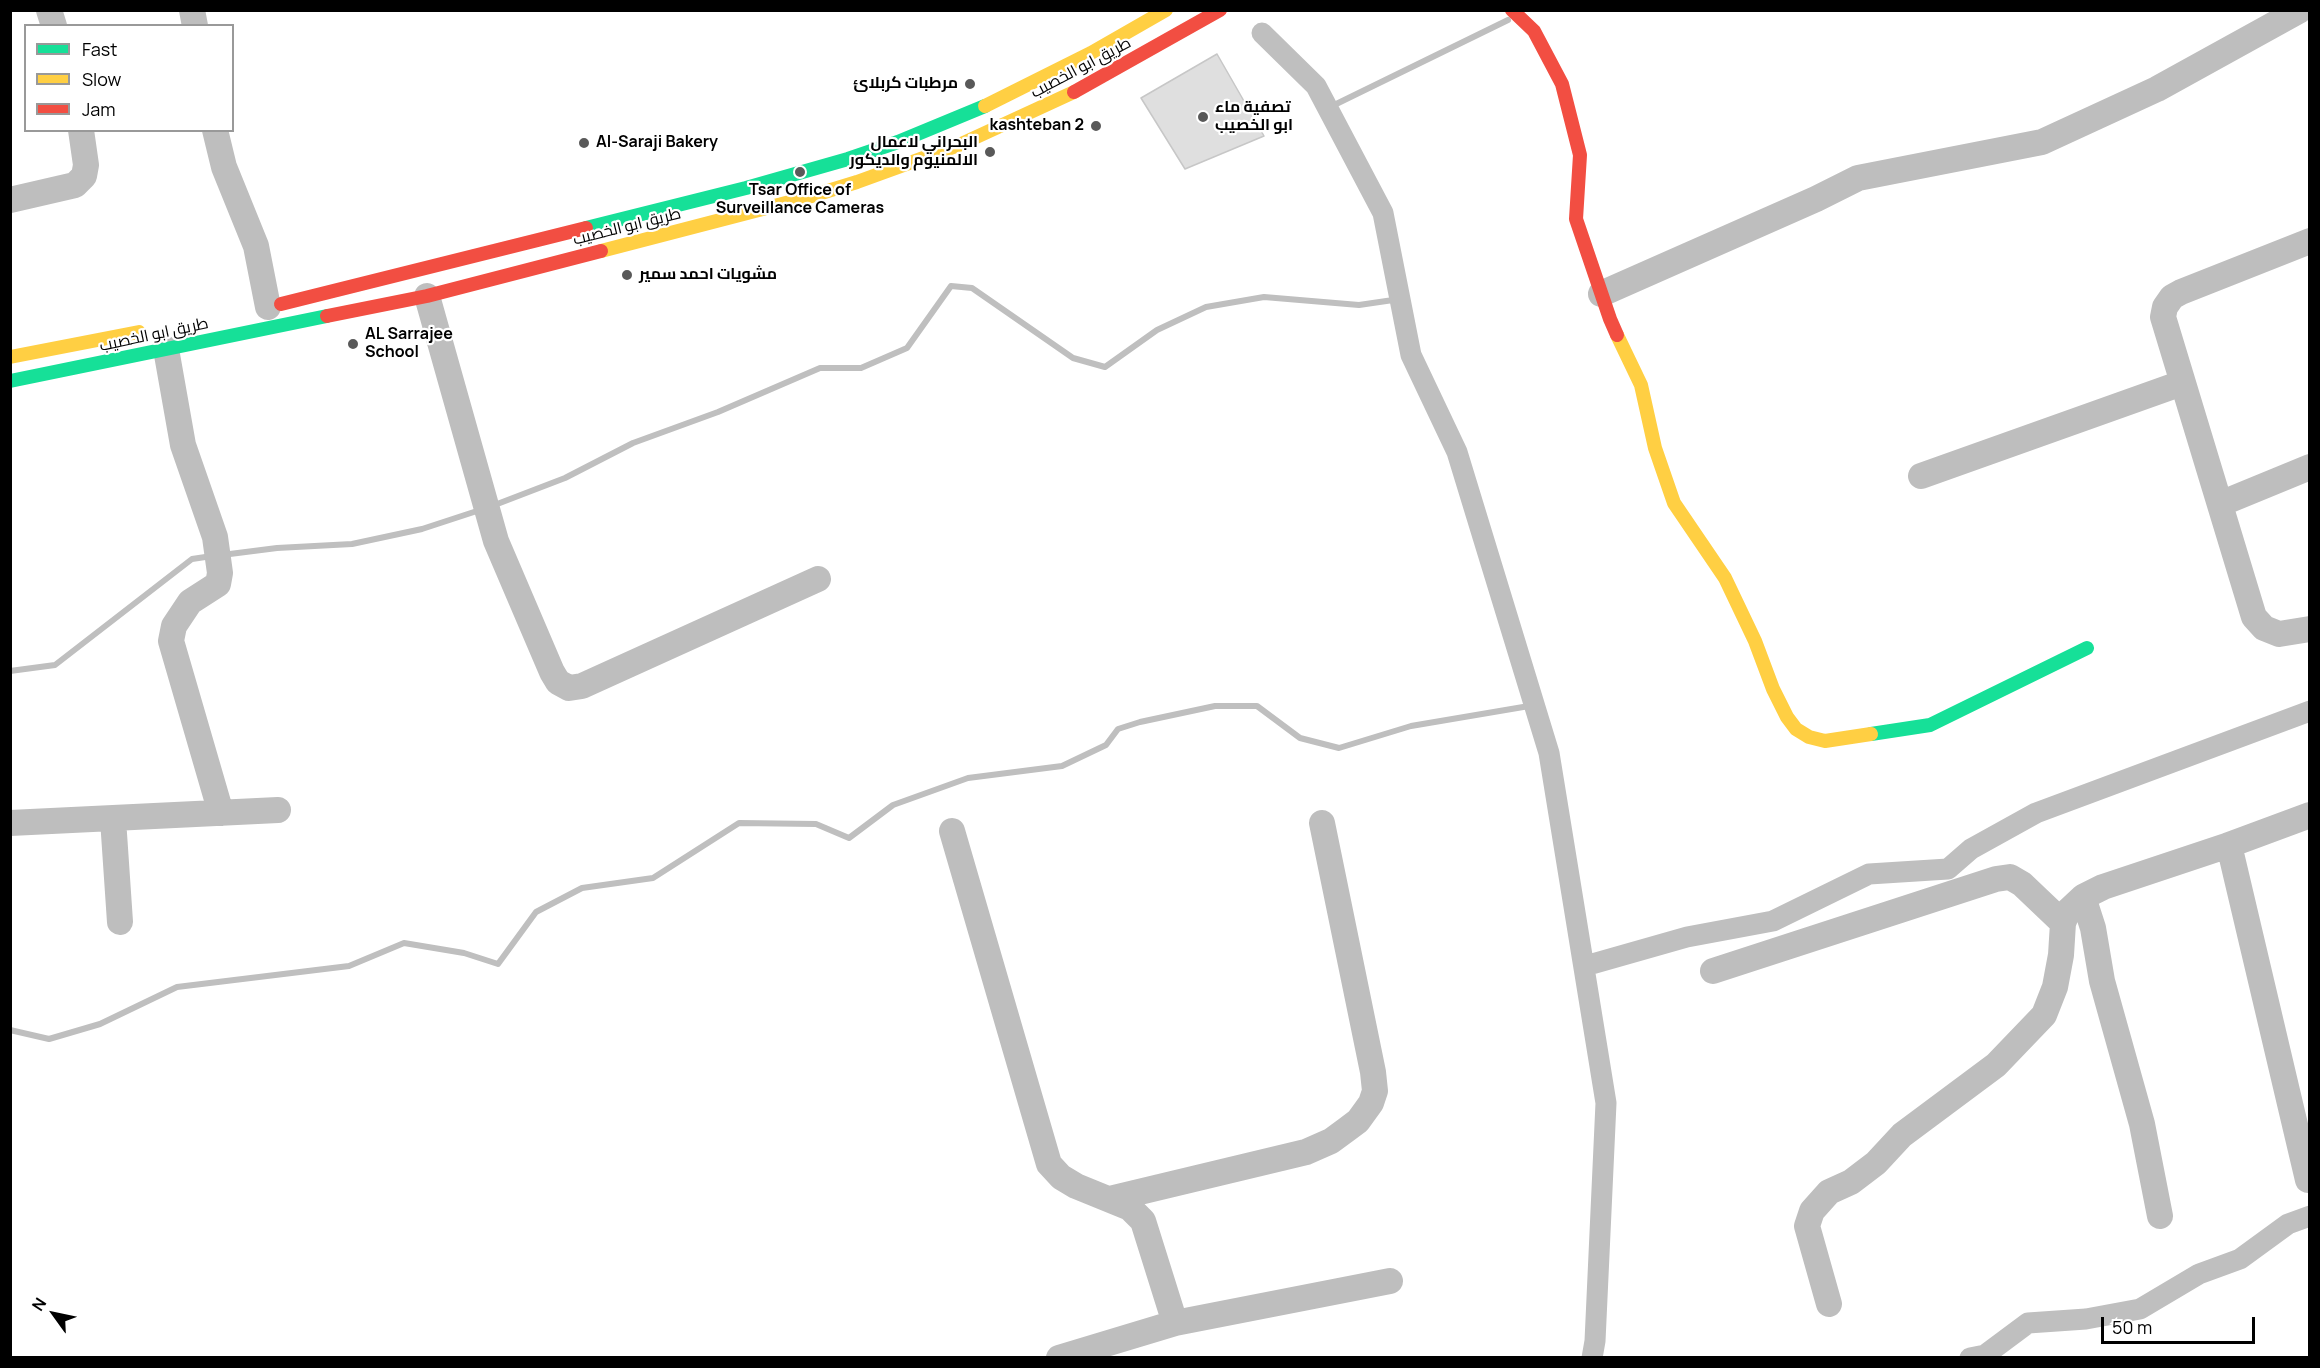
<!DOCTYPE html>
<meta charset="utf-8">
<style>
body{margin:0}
#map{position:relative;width:2320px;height:1368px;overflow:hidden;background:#fff;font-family:Manrope,sans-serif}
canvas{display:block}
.frame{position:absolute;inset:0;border:12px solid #000;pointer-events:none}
.legend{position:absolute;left:24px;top:24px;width:210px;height:108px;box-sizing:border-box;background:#fff;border:2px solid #999;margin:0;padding:8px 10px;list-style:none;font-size:18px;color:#000}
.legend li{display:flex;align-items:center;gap:12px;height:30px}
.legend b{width:30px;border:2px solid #999}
.north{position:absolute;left:24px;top:1284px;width:60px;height:60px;-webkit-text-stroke:4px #fff;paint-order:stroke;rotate:303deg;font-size:16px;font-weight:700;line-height:24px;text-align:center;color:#000}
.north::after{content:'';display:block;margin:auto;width:21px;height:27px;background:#000;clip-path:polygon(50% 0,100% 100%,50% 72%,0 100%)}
.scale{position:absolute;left:2101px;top:1317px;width:154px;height:27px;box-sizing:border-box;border:3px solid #000;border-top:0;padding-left:8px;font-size:18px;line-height:21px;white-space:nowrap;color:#000;-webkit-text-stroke:4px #fff;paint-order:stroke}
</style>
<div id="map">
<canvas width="2320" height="1368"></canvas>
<div class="frame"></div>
<ul class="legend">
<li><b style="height:8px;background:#16e098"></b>Fast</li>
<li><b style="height:8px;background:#ffcf43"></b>Slow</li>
<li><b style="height:8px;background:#f24e42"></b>Jam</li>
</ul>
<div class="north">N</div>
<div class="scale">50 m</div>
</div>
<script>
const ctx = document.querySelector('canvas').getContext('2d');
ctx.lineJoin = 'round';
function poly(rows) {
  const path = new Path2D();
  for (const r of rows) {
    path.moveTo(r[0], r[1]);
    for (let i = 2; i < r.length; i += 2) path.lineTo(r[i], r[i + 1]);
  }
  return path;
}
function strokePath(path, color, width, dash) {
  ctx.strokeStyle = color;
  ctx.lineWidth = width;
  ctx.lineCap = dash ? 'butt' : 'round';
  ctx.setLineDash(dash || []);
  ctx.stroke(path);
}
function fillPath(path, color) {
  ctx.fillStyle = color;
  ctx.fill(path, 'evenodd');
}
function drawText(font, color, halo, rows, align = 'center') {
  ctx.font = font + ' Manrope,Cairo,sans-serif';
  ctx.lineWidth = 4.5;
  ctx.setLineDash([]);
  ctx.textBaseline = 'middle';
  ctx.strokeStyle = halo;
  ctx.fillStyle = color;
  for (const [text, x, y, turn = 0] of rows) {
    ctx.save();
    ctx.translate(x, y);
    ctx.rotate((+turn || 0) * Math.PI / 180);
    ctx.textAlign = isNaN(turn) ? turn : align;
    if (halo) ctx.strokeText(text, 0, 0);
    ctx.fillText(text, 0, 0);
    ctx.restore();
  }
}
strokePath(poly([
 [1328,108,1508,20],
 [492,506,565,478,633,443,718,412,820,368,861,368,907,348,951,286,972,288,1073,358,1105,367,1157,330,1206,307,1264,297,1359,305,1400,299],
 [222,555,277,548,352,544,422,529,480,510],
 [10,671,55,665,192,559,212,556],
 [10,1030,49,1039,100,1024,177,987,349,966,404,943,464,953,498,964,536,912,582,888,653,878,739,823,816,824,849,838,893,805,968,778,1062,766,1106,745,1118,729,1140,722,1215,706,1257,706,1300,738,1339,748,1411,726,1535,705]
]), '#bfbfbf', 6);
strokePath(poly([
 [1262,33,1316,86,1383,213,1411,355,1457,452,1549,753,1606,1103,1595,1341,1592,1358],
 [1585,966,1687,937,1773,921,1869,874,1948,869,1971,849,2036,813,2310,711],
 [1970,1358,1985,1355,2028,1323,2086,1319,2140,1309,2199,1274,2240,1259,2288,1224,2310,1216]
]), '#bfbfbf', 21);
const building = poly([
 [1217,54,1264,136,1185,169,1141,98,1217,54]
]);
fillPath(building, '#dfdfdf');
strokePath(building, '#c7c7c7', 1.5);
strokePath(poly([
 [49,10,54,26],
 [192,10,195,26],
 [215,130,224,167,256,246,268,307],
 [10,200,75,185,84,176,86,165,81,130],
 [2310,241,2181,292,2172,297,2165,307,2163,317,2254,617,2264,628,2279,634,2310,629],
 [1601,294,1816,199,1858,178,2042,142,2157,89,2300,10],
 [427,296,496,541,552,672,558,682,569,688,582,686,818,579],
 [166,349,183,445,215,537,220,573,218,584,190,602,174,626,171,641,221,813],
 [1921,476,2182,383],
 [2220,504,2310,467],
 [113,819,120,922],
 [10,823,278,810],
 [952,831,1049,1164,1061,1177,1076,1186,1130,1208,1143,1221,1175,1323],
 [2229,845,2308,1180],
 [1713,971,1996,879,2010,877,2022,884,2063,923],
 [1110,1199,1306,1152,1331,1141,1346,1130,1358,1121,1371,1103,1375,1091,1373,1072,1322,823],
 [2160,1216,2142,1124,2102,981,2093,928,2083,897,2103,887,2229,845,2310,815],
 [1829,1304,1807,1226,1812,1211,1829,1192,1851,1182,1876,1163,1902,1135,1996,1065,2044,1015,2055,987,2061,955,2063,923,2068,911,2083,897],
 [1059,1358,1175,1323,1390,1281]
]), '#bebebe', 26);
strokePath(poly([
 [586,228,746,188,848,159,898,142,985,106],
 [10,381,327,316],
 [1871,734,1930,725,2087,648]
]), '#16e098', 14);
strokePath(poly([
 [985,106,1091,53,1166,10],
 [601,251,805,198,857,182,959,145,1074,92],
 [1617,335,1641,385,1655,448,1674,503,1725,578,1755,641,1773,689,1787,717,1796,729,1809,737,1825,741,1871,734],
 [10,357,139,332]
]), '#ffcf43', 14);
strokePath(poly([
 [1512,10,1534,31,1562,84,1580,155,1576,219,1610,319,1617,335],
 [1074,92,1220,10],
 [281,304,586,228],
 [327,316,427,296,601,251]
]), '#f24e42', 14);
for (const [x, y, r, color] of [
 [970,84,6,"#595959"],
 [1203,117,6,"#595959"],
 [1096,126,6,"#595959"],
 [584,143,6,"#595959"],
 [990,152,6,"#595959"],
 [800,172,6,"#595959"],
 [627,275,6,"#595959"],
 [353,344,6,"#595959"]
]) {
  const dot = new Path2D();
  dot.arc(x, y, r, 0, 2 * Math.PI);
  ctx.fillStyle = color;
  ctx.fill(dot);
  strokePath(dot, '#fff', 2);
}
drawText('16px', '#000', '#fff', [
 ["طريق ابو الخصيب",1081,68,-28],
 ["طريق ابو الخصيب",627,227,-14],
 ["طريق ابو الخصيب",154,335,-12]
]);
drawText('bold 16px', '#000', '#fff', [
 ["مرطبات كربلائ",958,84,"right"],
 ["تصفية ماء",1215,108],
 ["ابو الخصيب",1215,126],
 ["kashteban 2",1084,126,"right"],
 ["Al-Saraji Bakery",596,143],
 ["البحراني لاعمال",978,143,"right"],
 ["الالمنيوم والديكور",978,161,"right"],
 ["Tsar Office of",800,191,"center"],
 ["Surveillance Cameras",800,209,"center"],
 ["مشويات احمد سمير",639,275],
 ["AL Sarrajee",365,335],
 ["School",365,353]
], 'left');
</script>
